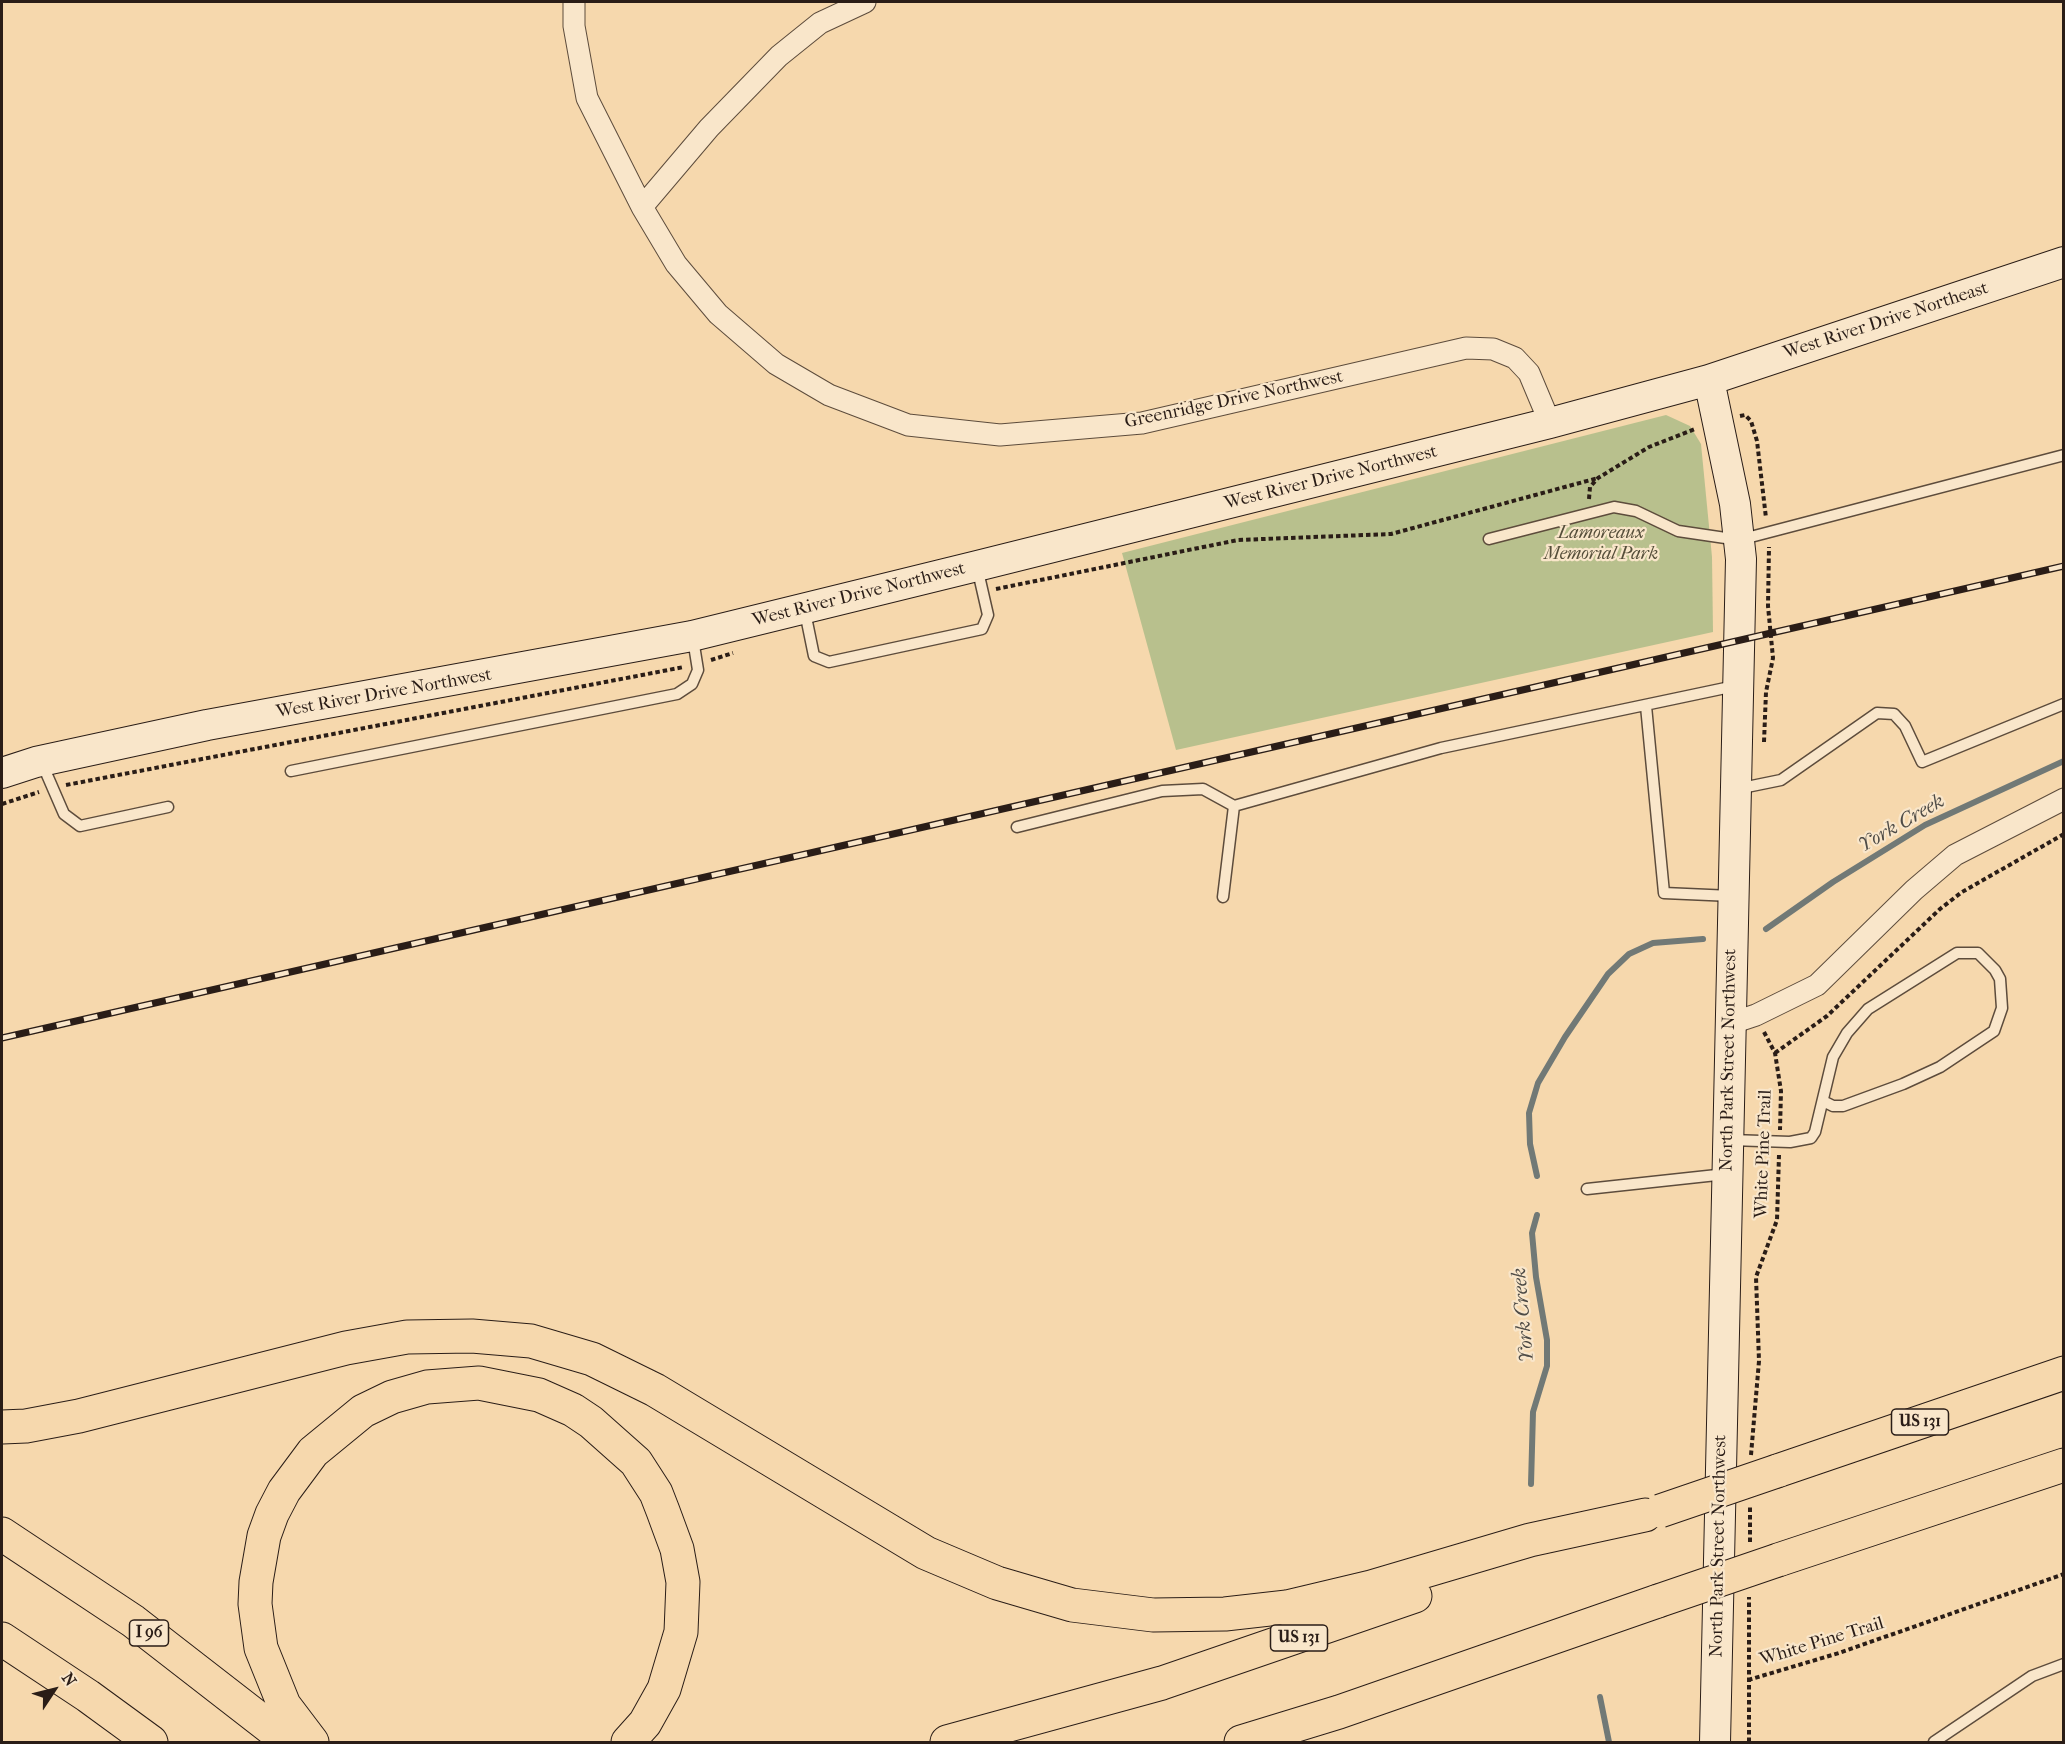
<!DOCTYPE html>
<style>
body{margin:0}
#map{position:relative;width:2065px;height:1744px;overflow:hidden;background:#f6d8ad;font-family:"IM FELL French Canon",serif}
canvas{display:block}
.frame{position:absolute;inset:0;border:3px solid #2a1d17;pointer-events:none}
.north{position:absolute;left:24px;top:1660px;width:60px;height:60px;-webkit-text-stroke:4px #f9e6ca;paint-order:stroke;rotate:55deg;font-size:16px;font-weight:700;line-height:24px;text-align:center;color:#2a1d17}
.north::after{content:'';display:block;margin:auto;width:21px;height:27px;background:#2a1d17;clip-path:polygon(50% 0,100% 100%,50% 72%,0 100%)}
</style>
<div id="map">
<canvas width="2065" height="1744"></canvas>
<div class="frame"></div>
<div class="north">N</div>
</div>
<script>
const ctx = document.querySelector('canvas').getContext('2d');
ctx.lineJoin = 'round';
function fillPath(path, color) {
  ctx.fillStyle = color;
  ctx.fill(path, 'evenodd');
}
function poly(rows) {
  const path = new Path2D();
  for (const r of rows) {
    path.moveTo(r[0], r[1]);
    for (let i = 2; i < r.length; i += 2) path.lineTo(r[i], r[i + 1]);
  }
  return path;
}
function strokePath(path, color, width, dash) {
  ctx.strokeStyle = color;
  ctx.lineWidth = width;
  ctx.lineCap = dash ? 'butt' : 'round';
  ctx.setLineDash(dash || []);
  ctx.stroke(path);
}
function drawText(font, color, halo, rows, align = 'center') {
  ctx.font = font + ' "IM FELL French Canon",serif';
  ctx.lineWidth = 4.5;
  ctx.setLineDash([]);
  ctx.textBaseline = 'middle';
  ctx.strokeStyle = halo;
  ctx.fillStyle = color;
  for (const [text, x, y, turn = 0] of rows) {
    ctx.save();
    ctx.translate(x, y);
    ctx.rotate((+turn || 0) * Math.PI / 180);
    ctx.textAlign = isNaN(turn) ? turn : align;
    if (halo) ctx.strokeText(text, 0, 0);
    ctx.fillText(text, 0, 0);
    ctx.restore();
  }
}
fillPath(poly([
 [1666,415,1690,426,1701,444,1712,557,1713,632,1176,750,1122,553]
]), '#b8c08d');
strokePath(poly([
 [1766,929,1833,882,1925,825,2064,761],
 [1537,1176,1530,1144,1529,1113,1538,1083,1565,1037,1608,974,1629,954,1653,943,1703,939],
 [1531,1484,1533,1412,1547,1366,1547,1340,1536,1277,1532,1233,1537,1215],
 [1600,1697,1609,1742]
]), '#717976', 6);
const lane = poly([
 [1489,539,1614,507,1636,511,1678,531,1739,540,2064,455],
 [805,612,814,656,829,662,982,629,988,615,977,567],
 [1646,706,1664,893,1732,896],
 [41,761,64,814,80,826,168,807],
 [291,771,677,694,692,684,698,670,693,639],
 [1737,789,1781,780,1877,713,1894,714,1905,726,1922,762,2064,704],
 [1017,827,1162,791,1203,789,1234,806],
 [1223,897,1234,806,1441,748,1735,686],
 [1731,1140,1790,1142,1811,1138,1815,1132,1833,1057,1847,1033,1868,1009,1957,953,1978,953,1995,970,2000,979,2002,1008,1994,1031,1940,1067,1903,1084,1843,1106,1833,1106,1823,1101],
 [1587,1189,1726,1174],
 [1934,1742,2032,1676,2064,1664]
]);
const street = poly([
 [574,2,574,26,587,98,642,207,676,264,718,314,776,364,829,395,908,425,1000,435,1142,423,1466,348,1493,349,1515,358,1529,373,1550,423],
 [642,207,709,128,779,56,820,23,865,2],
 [1729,1024,1756,1015,1817,985,1914,890,1955,855,2064,799]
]);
const secondary = poly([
 [1709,380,1735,504,1741,559,1715,1742],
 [2,773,36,762,207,725,692,636,977,566,1550,423,1709,380,2064,262]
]);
const highway = poly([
 [2,1427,26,1426,79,1416,346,1348,407,1337,472,1336,531,1341,592,1359,655,1390,926,1553,997,1583,1072,1605,1153,1615,1225,1614,1287,1607,1371,1587,1530,1540,1645,1515],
 [1777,1471,2064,1373],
 [2,1534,133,1621,289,1742],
 [1778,1560,2064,1465],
 [2,1639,88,1696,151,1742],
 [312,1742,284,1705,261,1648,255,1604,256,1582,264,1536,272,1514,284,1491,313,1452,363,1411,392,1397,427,1387,479,1383,539,1395,573,1410,591,1422,636,1462,656,1493,663,1511,677,1549,683,1582,681,1632,664,1689,645,1723,628,1742],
 [947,1742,1162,1683,1415,1596],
 [1241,1742,1339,1712,1658,1601]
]);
strokePath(lane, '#5d4c3c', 13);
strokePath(street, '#5d4c3c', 23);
strokePath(secondary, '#2a1d17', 32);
strokePath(highway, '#2a1d17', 35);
strokePath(poly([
 [1740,416,1745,415,1751,421,1757,441,1766,518],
 [1589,499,1590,487,1598,478,1649,447,1695,429],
 [996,589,1238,540,1391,534,1598,478],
 [711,660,733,653],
 [1764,742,1766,692,1773,658,1768,606,1769,547],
 [66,785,684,667],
 [2,804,39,792],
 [1764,1032,1775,1053,1781,1091,1780,1130],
 [1775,1053,1827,1016,1940,909,1962,892,2064,834],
 [1751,1455,1759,1361,1756,1277,1777,1220,1779,1155],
 [1750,1542,1750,1507],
 [1748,1680,1839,1653,2064,1574],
 [1749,1742,1749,1597]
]), '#2a1d17', 4, [4.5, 3]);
strokePath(lane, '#f9e6ca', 10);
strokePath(street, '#f9e6ca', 21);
strokePath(secondary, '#f9e6ca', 30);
strokePath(highway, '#f6d8ad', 33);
const rail = poly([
 [2,1038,2064,566]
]);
strokePath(rail, '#2a1d17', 7);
strokePath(rail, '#f9e6ca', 4.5, [14]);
const highwayBridge = poly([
 [1660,1511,1777,1471],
 [1658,1601,1778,1560]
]);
strokePath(highwayBridge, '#2a1d17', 35, []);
strokePath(highwayBridge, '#f6d8ad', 33);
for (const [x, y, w] of [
 [1920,1422,57],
 [149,1633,39],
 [1299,1638,57]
]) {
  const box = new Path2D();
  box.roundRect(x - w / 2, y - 13, w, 26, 4.5);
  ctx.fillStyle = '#f9e6ca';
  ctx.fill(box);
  strokePath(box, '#2a1d17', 1.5);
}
drawText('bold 16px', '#2a1d17', null, [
 ["US 131",1920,1422],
 ["I 96",149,1633],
 ["US 131",1299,1638]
]);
drawText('18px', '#2a1d17', '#f9e6ca', [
 ["West River Drive Northeast",1886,321,-18],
 ["Greenridge Drive Northwest",1234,400,-12],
 ["West River Drive Northwest",1331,478,-14],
 ["West River Drive Northwest",859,595,-14],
 ["West River Drive Northwest",384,694,-10],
 ["North Park Street Northwest",1729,1060,-89],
 ["White Pine Trail",1764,1154,-88],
 ["North Park Street Northwest",1719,1546,-89],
 ["White Pine Trail",1822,1642,-17]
]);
drawText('italic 18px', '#554e3a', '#f9e6ca', [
 ["Lamoreaux",1601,534],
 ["Memorial Park",1601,555]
]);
drawText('italic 20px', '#4e4b46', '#f9e6ca', [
 ["York Creek",1902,824,-30],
 ["York Creek",1524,1315,-95]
]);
</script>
